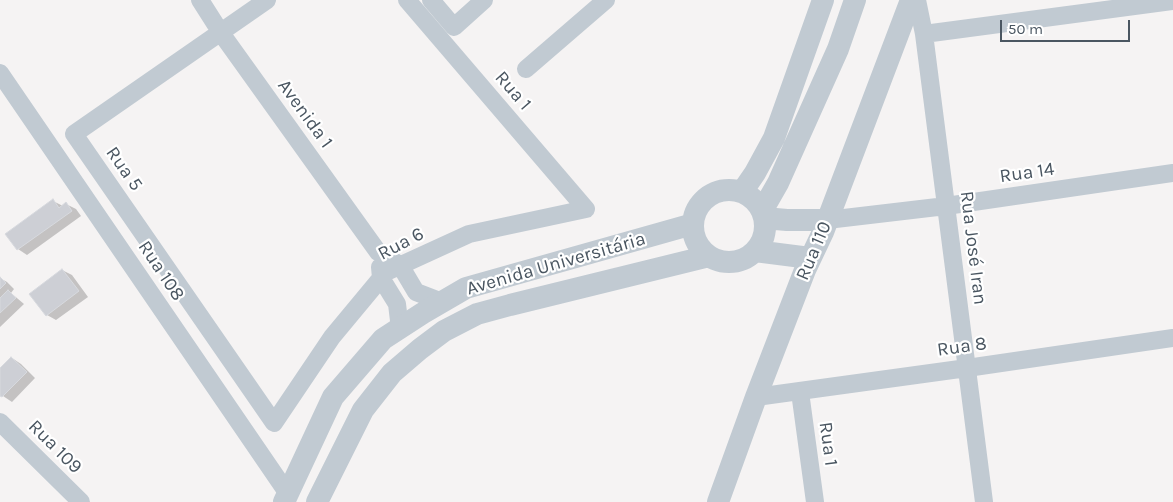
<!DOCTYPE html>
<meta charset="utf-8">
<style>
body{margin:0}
#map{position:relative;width:1173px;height:502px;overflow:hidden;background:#f5f3f3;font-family:Karla,sans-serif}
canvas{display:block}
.scale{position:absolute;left:1000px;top:20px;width:130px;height:22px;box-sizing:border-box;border:2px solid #4a5661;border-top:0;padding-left:6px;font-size:15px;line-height:18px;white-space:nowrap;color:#4a5661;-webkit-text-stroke:4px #fff;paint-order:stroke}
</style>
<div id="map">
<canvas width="1173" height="502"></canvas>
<div class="scale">50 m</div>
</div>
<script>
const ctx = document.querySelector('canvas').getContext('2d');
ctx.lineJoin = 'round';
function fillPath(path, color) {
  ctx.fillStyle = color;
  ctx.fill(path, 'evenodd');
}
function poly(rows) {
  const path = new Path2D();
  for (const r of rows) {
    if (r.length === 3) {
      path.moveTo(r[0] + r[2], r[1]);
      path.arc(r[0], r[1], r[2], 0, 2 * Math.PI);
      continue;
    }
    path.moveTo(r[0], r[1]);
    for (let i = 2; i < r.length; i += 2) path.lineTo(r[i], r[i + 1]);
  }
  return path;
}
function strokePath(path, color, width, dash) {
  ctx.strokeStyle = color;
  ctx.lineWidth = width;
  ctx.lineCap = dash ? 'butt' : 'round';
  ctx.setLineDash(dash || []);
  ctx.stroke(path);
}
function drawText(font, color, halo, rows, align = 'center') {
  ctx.font = font + ' Karla,sans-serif';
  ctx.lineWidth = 4.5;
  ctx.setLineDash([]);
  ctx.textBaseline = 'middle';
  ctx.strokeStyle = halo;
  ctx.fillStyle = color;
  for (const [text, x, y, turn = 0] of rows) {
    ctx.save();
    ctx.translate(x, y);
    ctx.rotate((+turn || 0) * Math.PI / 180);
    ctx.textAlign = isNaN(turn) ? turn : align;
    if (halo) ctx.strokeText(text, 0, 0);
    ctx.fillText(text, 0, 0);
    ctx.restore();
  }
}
fillPath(poly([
 [53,201,63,206,66,204,76,209,81,216,27,255,18,249],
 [62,270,72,275,88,297,56,320,47,315],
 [0,278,7,282,14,289,11,293,24,304,0,327],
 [12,358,21,364,35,378,12,402,0,394,0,370]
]), '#0003');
const building = poly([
 [53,199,59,208,66,202,72,211,17,250,5,234,53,199],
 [62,269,79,291,46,316,29,294,62,269],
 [0,277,6,283,0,289,0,277],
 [8,290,16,298,0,313,0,298,8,290],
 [11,357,27,372,2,397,0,396,0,368,11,357]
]);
fillPath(building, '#cdcfd5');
strokePath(building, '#d7d9de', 1);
strokePath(poly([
 [200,0,221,33,378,252,400,265,416,292,442,302],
 [267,0,74,134,274,423,332,337,386,272,469,234,586,209,407,0],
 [431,0,454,27,484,0],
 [917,0,924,34,984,502],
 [924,34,1173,1],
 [526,69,606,0],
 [0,73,288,494],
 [827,220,946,206,1173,173],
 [380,267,381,278,397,304,400,329],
 [800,392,815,502],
 [756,397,967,368,1173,338],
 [0,422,81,502]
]), '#c1cad2', 18);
strokePath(poly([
 [729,226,36],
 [742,192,755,173,774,138,823,0],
 [762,211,778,183,838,49,855,0],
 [764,218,787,220,827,220],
 [755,251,810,258],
 [284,502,333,397,383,339,423,313,466,288,693,224],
 [317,502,363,410,392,373,420,349,444,331,477,314,510,305,709,256],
 [718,502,756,397,805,270,823,232,911,0]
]), '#c1cad2', 22);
drawText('19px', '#4a5661', '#fff', [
 ["Rua 1",513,91,49],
 ["Avenida 1",305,114,54],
 ["Rua 5",124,169,55],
 ["Rua 14",1027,173,-8],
 ["Rua 6",401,244,-28],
 ["Rua José Iran",973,248,83],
 ["Rua 110",814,251,-67],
 ["Avenida Universitária",556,264,-16],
 ["Rua 108",161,271,56],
 ["Rua 8",962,347,-8],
 ["Rua 1",828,444,82],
 ["Rua 109",55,447,45]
]);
</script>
